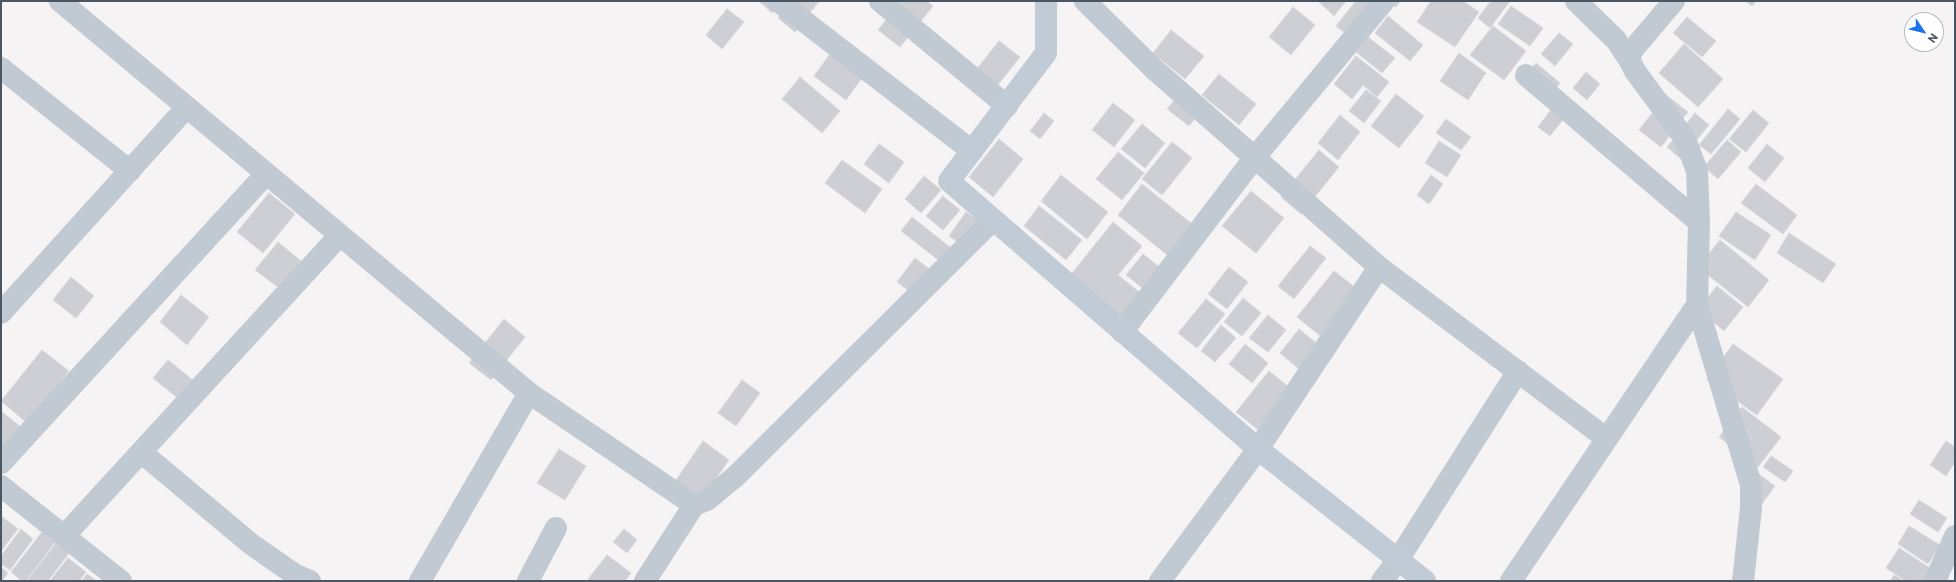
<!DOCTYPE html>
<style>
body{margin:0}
#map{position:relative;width:1956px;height:582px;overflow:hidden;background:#f5f3f3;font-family:Commissioner,sans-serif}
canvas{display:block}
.frame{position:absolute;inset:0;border:2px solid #4a5661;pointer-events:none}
.north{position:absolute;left:1904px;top:12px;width:40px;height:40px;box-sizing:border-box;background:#fff;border:1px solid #b7bbc0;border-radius:50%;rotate:125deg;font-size:11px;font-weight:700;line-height:16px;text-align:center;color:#4a5661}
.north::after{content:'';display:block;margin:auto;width:14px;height:18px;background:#1a73e8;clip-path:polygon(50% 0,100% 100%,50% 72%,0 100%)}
</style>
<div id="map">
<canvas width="1956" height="582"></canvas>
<div class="frame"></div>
<div class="north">N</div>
</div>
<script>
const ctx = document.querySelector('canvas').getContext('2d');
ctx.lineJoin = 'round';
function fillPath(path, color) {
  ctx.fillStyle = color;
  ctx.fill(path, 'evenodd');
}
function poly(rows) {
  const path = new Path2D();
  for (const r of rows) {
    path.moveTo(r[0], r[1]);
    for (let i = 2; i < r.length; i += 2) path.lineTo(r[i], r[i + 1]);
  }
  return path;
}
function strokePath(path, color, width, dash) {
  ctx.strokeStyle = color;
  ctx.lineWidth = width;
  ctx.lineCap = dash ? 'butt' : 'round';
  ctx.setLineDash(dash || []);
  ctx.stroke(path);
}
const building = poly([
 [759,1,783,1,772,13,759,1],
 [791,1,819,1,795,32,778,18,791,1],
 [901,1,927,1,933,6,900,47,878,30,901,1],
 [1318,1,1346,1,1334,16,1318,1],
 [1356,1,1371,1,1354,40,1336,26,1356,1],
 [1387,1,1400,1,1396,7,1387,1],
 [1431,1,1463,1,1479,12,1455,47,1417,22,1431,1],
 [1491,1,1510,1,1490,28,1478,18,1491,1],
 [1746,1,1756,1,1752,6,1746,1],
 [1511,6,1543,28,1530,46,1498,24,1511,6],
 [1293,7,1315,25,1291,55,1269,37,1293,7],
 [727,9,744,22,722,49,706,35,727,9],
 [1388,16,1423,45,1410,61,1375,33,1388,16],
 [1687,17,1716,41,1702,57,1673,33,1687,17],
 [1493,26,1526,51,1504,80,1470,55,1493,26],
 [1171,30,1204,56,1185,79,1153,53,1171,30],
 [1559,33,1573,44,1555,66,1541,54,1559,33],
 [1368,37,1395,58,1382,73,1356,52,1368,37],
 [999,41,1020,57,989,96,968,80,999,41],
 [1684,44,1723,79,1698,107,1659,73,1684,44],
 [835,47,867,71,846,100,814,76,835,47],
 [1459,53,1486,73,1468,100,1440,81,1459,53],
 [1356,56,1389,82,1377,97,1363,85,1352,99,1334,84,1356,56],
 [1536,63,1560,83,1544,103,1520,83,1536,63],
 [1586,72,1600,84,1587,100,1573,88,1586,72],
 [1219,74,1256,104,1239,125,1202,95,1219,74],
 [800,77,840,111,822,133,782,99,800,77],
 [1185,88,1206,105,1189,126,1167,109,1185,88],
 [1366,90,1381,101,1364,123,1349,111,1366,90],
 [1396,94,1424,116,1399,148,1371,126,1396,94],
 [1666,95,1688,112,1661,147,1639,130,1666,95],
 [1113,103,1135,120,1114,147,1092,130,1113,103],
 [1553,107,1565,117,1550,136,1538,127,1553,107],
 [1728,109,1740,119,1711,154,1699,145,1728,109],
 [1753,110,1769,123,1746,152,1729,139,1753,110],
 [1044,113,1054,121,1040,139,1030,131,1044,113],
 [1695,113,1709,125,1681,159,1667,147,1695,113],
 [1340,115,1360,132,1338,160,1318,143,1340,115],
 [1446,119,1471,137,1461,150,1436,133,1446,119],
 [1142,124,1165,143,1145,168,1121,149,1142,124],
 [999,139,1023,159,993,197,969,177,999,139],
 [1727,140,1741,152,1718,179,1704,167,1727,140],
 [1439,141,1461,155,1447,177,1425,163,1439,141],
 [1172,142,1192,158,1162,195,1142,179,1172,142],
 [879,144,904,162,889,183,864,164,879,144],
 [1767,144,1784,158,1765,182,1748,168,1767,144],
 [1319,150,1339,167,1301,214,1281,197,1319,150],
 [1118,152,1144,173,1122,200,1096,179,1118,152],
 [842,160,882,189,865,213,825,183,842,160],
 [1061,175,1108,212,1087,239,1041,201,1061,175],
 [1431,175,1443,184,1429,204,1417,195,1431,175],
 [924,176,941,190,921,213,905,199,924,176],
 [1142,184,1196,227,1171,258,1118,215,1142,184],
 [1756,184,1797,215,1783,234,1741,203,1756,184],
 [1251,191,1284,218,1256,253,1222,226,1251,191],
 [269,193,295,214,263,253,237,232,269,193],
 [943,196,960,210,943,230,926,216,943,196],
 [1039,206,1082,240,1066,260,1024,226,1039,206],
 [966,212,982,223,965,247,949,236,966,212],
 [1736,212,1771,235,1755,260,1719,236,1736,212],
 [912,217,951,248,941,262,901,231,912,217],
 [1113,222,1142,246,1118,275,1143,295,1122,320,1069,277,1113,222],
 [1789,233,1836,264,1823,283,1777,253,1789,233],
 [1720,240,1769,280,1748,307,1698,267,1720,240],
 [278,242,301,261,279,288,255,270,278,242],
 [1310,246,1326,258,1294,299,1278,286,1310,246],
 [1143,254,1163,270,1146,291,1126,275,1143,254],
 [915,258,936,274,918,298,897,282,915,258],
 [1229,267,1248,282,1227,309,1208,294,1229,267],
 [1334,271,1360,291,1323,338,1297,317,1334,271],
 [71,277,94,296,76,318,53,300,71,277],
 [1717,286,1743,307,1724,331,1698,309,1717,286],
 [181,295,209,317,187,345,160,322,181,295],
 [1243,298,1261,313,1242,336,1224,322,1243,298],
 [1206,299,1225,314,1197,348,1178,333,1206,299],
 [1268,315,1286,330,1268,352,1249,338,1268,315],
 [504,319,525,337,491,380,469,363,504,319],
 [1221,325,1236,338,1215,362,1201,351,1221,325],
 [1299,329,1325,350,1306,375,1280,353,1299,329],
 [1245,344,1268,363,1252,383,1229,364,1245,344],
 [1733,344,1783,379,1757,415,1707,380,1733,344],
 [42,350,69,371,27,423,1,401,42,350],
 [168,360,194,381,179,399,153,378,168,360],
 [1269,371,1295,392,1262,433,1236,412,1269,371],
 [742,380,760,393,736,426,718,413,742,380],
 [1742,407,1781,437,1758,467,1719,437,1742,407],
 [1,411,21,427,1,452,1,411],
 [703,441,729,460,702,498,676,480,703,441],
 [1946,441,1955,447,1955,462,1946,476,1930,465,1946,441],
 [559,449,586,466,565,500,537,483,559,449],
 [1771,456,1793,471,1785,482,1763,467,1771,456],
 [1740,460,1775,486,1748,523,1740,460],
 [1919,500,1947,518,1938,532,1910,514,1919,500],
 [1,516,18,529,1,551,1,516],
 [1909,526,1940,545,1928,564,1898,544,1909,526],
 [21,529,33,539,10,570,1,564,1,556,21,529],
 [624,529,637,540,627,553,613,542,624,529],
 [42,532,55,542,26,581,22,581,11,572,42,532],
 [56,543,69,553,48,581,27,581,56,543],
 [1899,548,1933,570,1925,581,1906,581,1886,568,1899,548],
 [607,555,631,573,625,581,591,581,588,579,607,555],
 [68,558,86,572,79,581,50,581,68,558],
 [1,567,8,573,2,581,1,581,1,567],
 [87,574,97,581,82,581,87,574],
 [1894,575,1904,581,1890,581,1894,575]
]);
fillPath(building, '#cdcfd5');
strokePath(building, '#d7d9de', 1);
strokePath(poly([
 [60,1,529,393,694,505,707,500,736,476,993,220],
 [778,1,972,151],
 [880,1,1007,106],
 [1085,1,1154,69,1379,267,1607,439],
 [1576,1,1616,40,1630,61],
 [1674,1,1635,47,1631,53,1630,61,1635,71,1685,139,1697,171,1699,222,1697,305,1751,485,1751,508,1743,581],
 [1,68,130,171],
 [1526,75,1699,222],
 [1,313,187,107],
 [1122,332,1255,157,1384,1],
 [141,452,251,544,294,574,310,581],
 [1,463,266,174],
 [1,486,121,581],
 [64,536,340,235],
 [420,581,529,393],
 [528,581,556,528],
 [645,581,694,505],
 [1160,581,1258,449,1379,267],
 [1382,581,1398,560,1518,371],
 [1511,581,1697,305],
 [1935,581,1955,536]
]), '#c1cad2', 22);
strokePath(poly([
 [1046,1,1046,53,949,181,1258,449,1425,581]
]), '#c1cbd6', 22);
</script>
